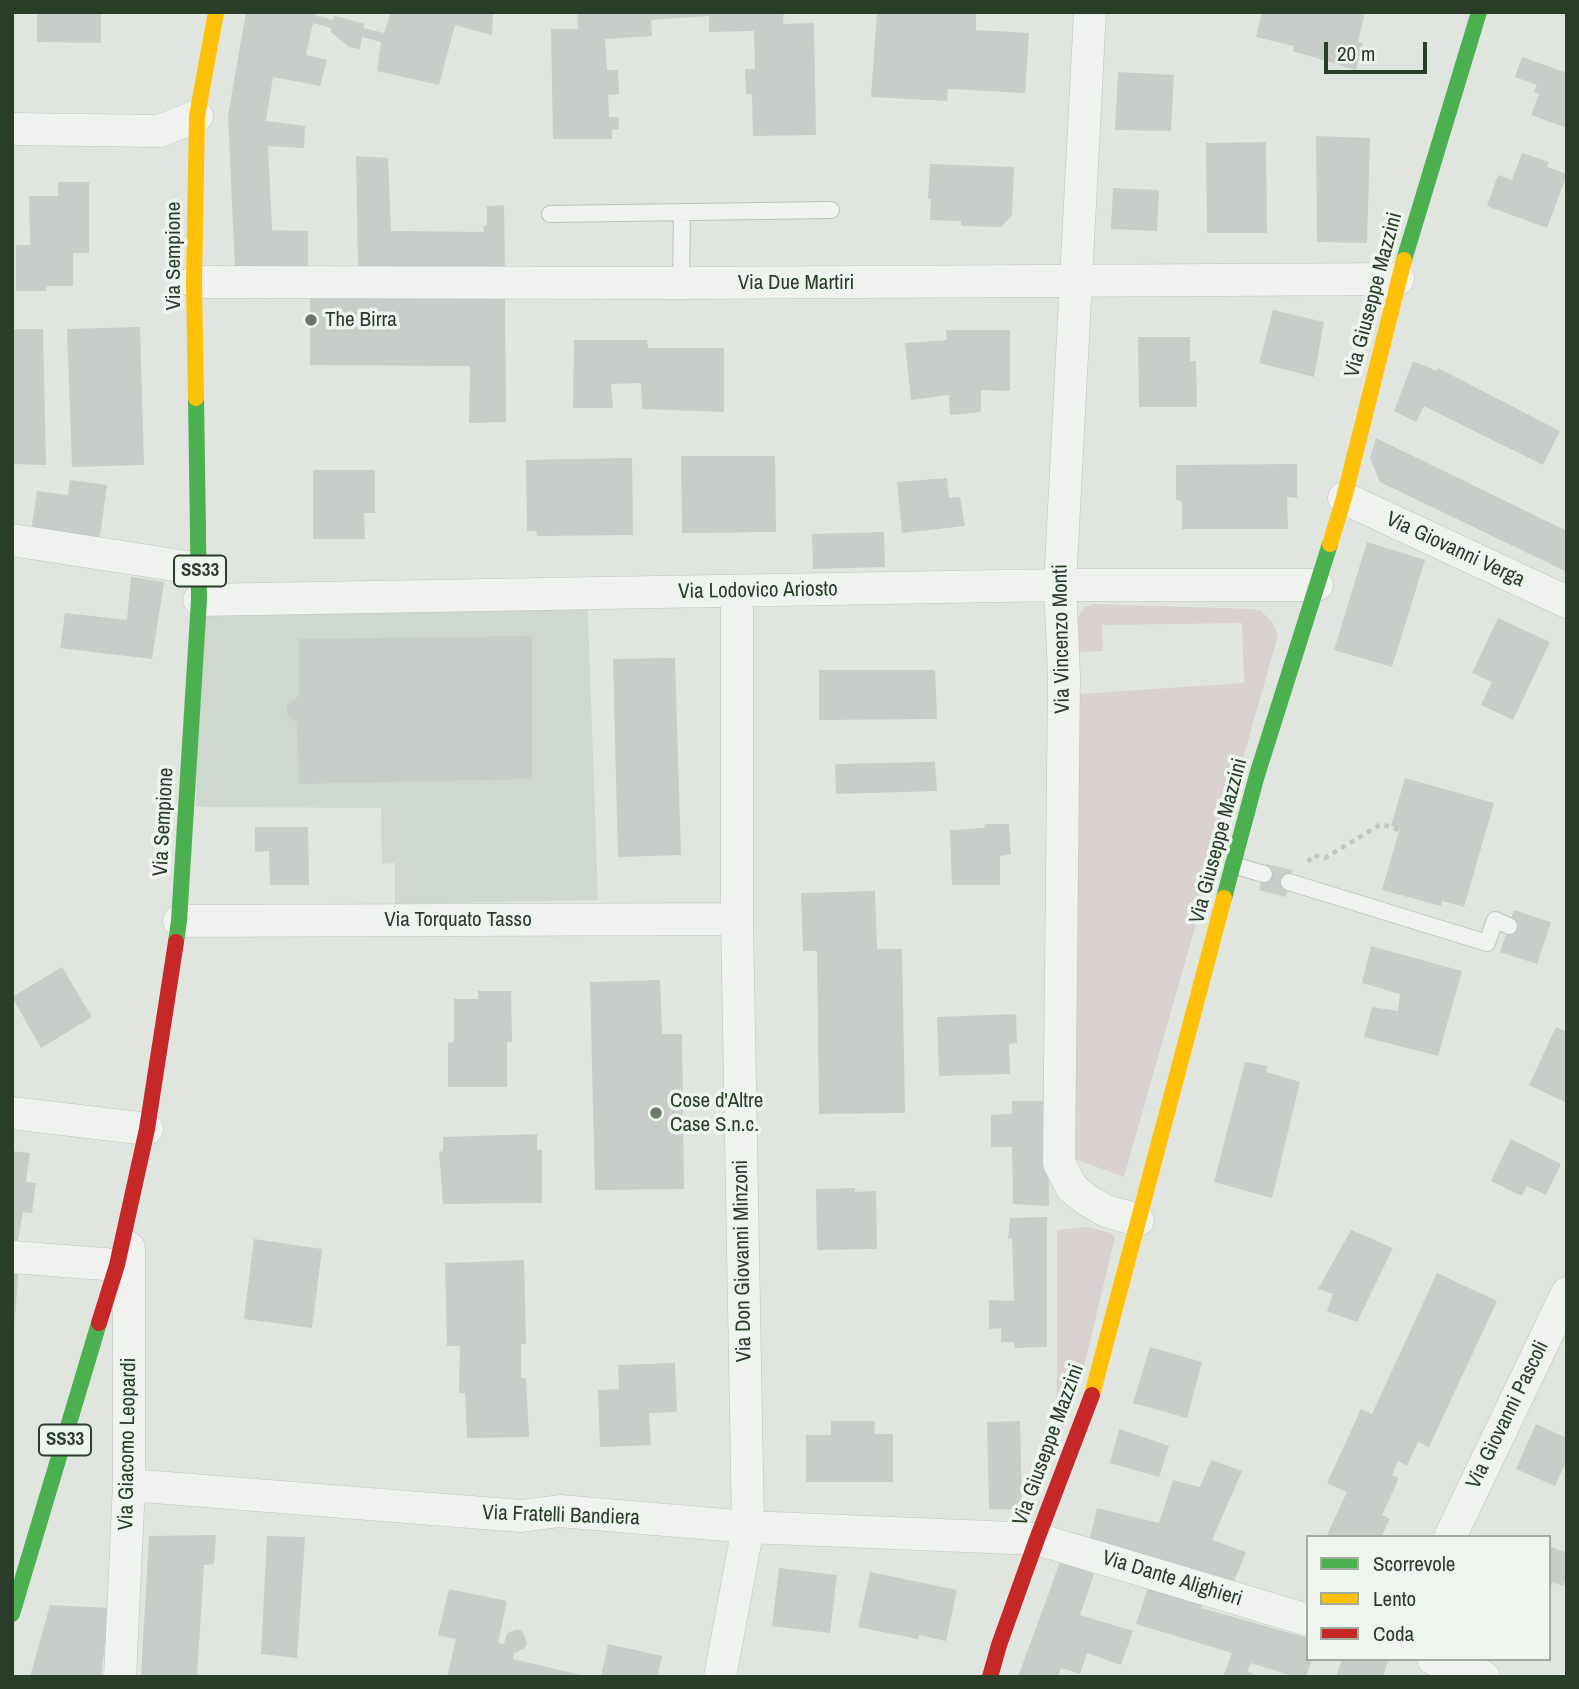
<!DOCTYPE html>
<style>
body{margin:0}
#map{position:relative;width:1579px;height:1689px;overflow:hidden;background:#e0e5e0;font-family:"Archivo Narrow",sans-serif}
canvas{display:block}
.frame{position:absolute;inset:0;border:14px solid #293d28;pointer-events:none}
.legend{position:absolute;left:1306px;top:1535px;width:245px;height:126px;box-sizing:border-box;background:#eef5ee;border:2px solid #9fab9f;margin:0;padding:9px 12px;list-style:none;font-size:21px;color:#293d28}
.legend li{display:flex;align-items:center;gap:14px;height:35px}
.legend b{width:35px;border:2px solid #9fab9f}
.scale{position:absolute;left:1324px;top:42px;width:103px;height:32px;box-sizing:border-box;border:4px solid #293d28;border-top:0;padding-left:9px;font-size:21px;line-height:24px;white-space:nowrap;color:#293d28;-webkit-text-stroke:5px #eef5ee;paint-order:stroke}
</style>
<div id="map">
<canvas width="1579" height="1689"></canvas>
<div class="frame"></div>
<ul class="legend">
<li><b style="height:9px;background:#4caf50"></b>Scorrevole</li>
<li><b style="height:9px;background:#ffc107"></b>Lento</li>
<li><b style="height:9px;background:#c62828"></b>Coda</li>
</ul>
<div class="scale">20 m</div>
</div>
<script>
const ctx = document.querySelector('canvas').getContext('2d');
ctx.lineJoin = 'round';
function fillPath(path, color) {
  ctx.fillStyle = color;
  ctx.fill(path, 'evenodd');
}
function poly(rows) {
  const path = new Path2D();
  for (const r of rows) {
    path.moveTo(r[0], r[1]);
    for (let i = 2; i < r.length; i += 2) path.lineTo(r[i], r[i + 1]);
  }
  return path;
}
function strokePath(path, color, width, dash) {
  ctx.strokeStyle = color;
  ctx.lineWidth = width;
  ctx.lineCap = dash ? 'butt' : 'round';
  ctx.setLineDash(dash || []);
  ctx.stroke(path);
}
function drawText(font, color, halo, rows, align = 'center') {
  ctx.font = font + ' "Archivo Narrow",sans-serif';
  ctx.lineWidth = 7;
  ctx.setLineDash([]);
  ctx.textBaseline = 'middle';
  ctx.strokeStyle = halo;
  ctx.fillStyle = color;
  for (const [text, x, y, turn = 0] of rows) {
    ctx.save();
    ctx.translate(x, y);
    ctx.rotate((+turn || 0) * Math.PI / 180);
    ctx.textAlign = isNaN(turn) ? turn : align;
    if (halo) ctx.strokeText(text, 0, 0);
    ctx.fillText(text, 0, 0);
    ctx.restore();
  }
}
fillPath(poly([
 [587,587,598,900,395,904,395,863,382,864,381,808,196,807,199,590]
]), '#cfd8cf');
fillPath(poly([
 [1092,604,1252,609,1261,611,1272,622,1278,635,1124,1177,1067,1156,1079,694,1244,683,1242,623,1102,625,1103,651,1078,652,1077,619,1083,609],
 [1088,1227,1111,1233,1115,1237,1076,1400,1055,1447,1051,1442,1057,1392,1057,1230]
]), '#d8d1ce');
fillPath(poly([
 [37,12,101,12,101,43,37,42],
 [246,12,315,12,315,15,333,20,335,16,365,24,363,28,384,33,391,12,493,12,492,35,455,25,439,85,377,71,381,42,362,37,360,49,349,47,331,32,331,28,313,23,306,55,327,60,320,86,273,77,266,121,305,126,304,148,268,146,272,230,308,231,308,270,235,268,228,116],
 [577,12,784,12,783,24,814,23,816,135,753,136,752,94,746,94,745,69,755,69,754,31,709,32,709,16,651,20,652,36,605,39,607,70,618,70,619,94,608,95,609,117,618,117,619,129,612,130,612,139,553,139,551,29,578,29],
 [877,12,976,12,976,30,1029,33,1025,93,948,89,947,101,871,97],
 [1262,12,1365,12,1358,42,1363,43,1356,70,1293,51,1294,46,1256,37],
 [1522,57,1567,73,1567,128,1531,115,1539,94,1534,92,1537,85,1515,77],
 [1118,72,1174,75,1171,131,1115,130],
 [1316,136,1370,138,1367,243,1317,242],
 [1266,142,1267,233,1207,233,1206,143],
 [1522,153,1549,162,1547,167,1567,174,1547,228,1487,206,1498,175,1512,180],
 [356,156,388,158,391,231,484,232,483,226,487,225,487,206,504,205,505,270,358,270],
 [930,164,1014,167,1012,215,1001,227,961,226,961,221,930,220,931,199,928,199],
 [58,182,89,182,89,253,73,253,73,286,47,286,46,291,16,291,16,245,30,245,29,196,58,196],
 [1113,188,1159,190,1157,231,1111,229],
 [505,294,506,422,469,423,470,366,310,365,310,295],
 [1273,310,1324,322,1314,377,1259,363],
 [140,327,144,465,72,467,67,329],
 [12,329,43,329,46,465,12,464],
 [946,330,1010,330,1010,391,981,390,981,412,950,415,949,395,911,400,905,343,947,340],
 [1138,337,1190,337,1190,361,1196,361,1197,407,1139,407],
 [574,340,647,340,648,348,724,348,724,412,642,409,641,383,611,384,613,408,573,408],
 [1413,361,1437,371,1438,368,1560,431,1543,465,1424,406,1416,422,1394,411],
 [1376,438,1567,531,1567,572,1380,482,1370,458],
 [681,456,775,456,776,532,682,533],
 [632,458,633,535,537,536,536,531,527,531,526,460],
 [1297,464,1297,498,1287,497,1288,529,1182,529,1182,501,1176,500,1176,465],
 [313,470,375,470,375,513,364,513,365,539,313,539],
 [947,478,949,498,960,497,965,526,902,533,897,482],
 [70,480,107,485,99,543,31,532,37,491,68,495],
 [884,532,885,567,813,569,812,534],
 [1367,542,1425,560,1392,667,1334,650],
 [131,577,164,582,152,659,60,648,65,613,127,620],
 [1498,618,1550,642,1513,720,1481,705,1492,682,1472,673],
 [532,636,532,779,299,784,297,723,286,712,287,705,299,696,299,639],
 [675,658,681,855,618,857,613,659],
 [819,670,935,670,937,719,819,720],
 [935,762,937,791,836,794,835,764],
 [1405,778,1494,803,1464,907,1442,901,1441,906,1382,890,1400,828,1391,826],
 [985,824,1009,824,1011,854,1000,856,1000,885,952,885,950,830,984,828],
 [255,827,308,827,309,885,270,885,269,851,255,852],
 [1266,864,1292,870,1286,897,1259,890],
 [875,891,877,949,902,949,905,1113,819,1114,817,951,803,951,801,893],
 [1514,910,1551,922,1537,964,1500,952],
 [1371,946,1462,971,1438,1056,1364,1037,1372,1007,1398,1011,1400,994,1362,983],
 [62,967,92,1017,41,1048,12,997],
 [660,980,662,1034,682,1034,684,1189,595,1190,590,982],
 [478,991,511,991,512,1042,507,1042,507,1087,448,1087,448,1043,454,1042,454,999,478,999],
 [1016,1014,1017,1043,1009,1044,1010,1074,939,1076,937,1017],
 [1556,1027,1567,1032,1567,1103,1529,1085],
 [1245,1062,1268,1066,1266,1072,1300,1082,1272,1198,1214,1182],
 [1012,1101,1047,1101,1049,1206,1013,1204,1012,1147,991,1147,991,1115,1012,1114],
 [537,1134,537,1150,542,1150,542,1203,443,1204,439,1152,443,1151,443,1137],
 [1511,1139,1561,1164,1546,1195,1527,1186,1522,1196,1491,1181],
 [12,1151,30,1153,26,1182,36,1183,32,1213,23,1212,18,1241,12,1240],
 [855,1188,855,1192,876,1191,877,1249,817,1250,816,1189],
 [1047,1217,1047,1347,1015,1348,1014,1342,1001,1342,1001,1328,989,1329,989,1300,1014,1301,1012,1238,1008,1239,1010,1218],
 [1351,1230,1393,1248,1357,1322,1327,1311,1333,1294,1318,1289],
 [254,1239,322,1249,312,1328,244,1319],
 [524,1260,526,1343,521,1345,521,1378,526,1378,529,1437,467,1438,465,1393,459,1393,460,1346,447,1346,445,1263],
 [12,1264,19,1264,14,1330,12,1330],
 [1437,1273,1497,1301,1429,1447,1418,1442,1407,1466,1398,1461,1392,1475,1399,1478,1382,1515,1390,1519,1381,1537,1326,1537,1347,1492,1327,1483,1361,1409,1372,1414],
 [1150,1347,1202,1362,1187,1418,1133,1403],
 [675,1363,677,1412,649,1413,651,1445,600,1447,598,1390,619,1389,618,1365],
 [831,1421,875,1421,874,1434,893,1434,893,1482,806,1482,806,1435,831,1435],
 [1020,1421,1022,1510,989,1509,987,1422],
 [1536,1424,1567,1438,1567,1460,1555,1486,1516,1469],
 [1119,1429,1169,1446,1159,1477,1110,1463],
 [1211,1460,1242,1471,1212,1540,1246,1552,1232,1586,1089,1542,1097,1508,1159,1523,1173,1480,1200,1487],
 [216,1535,214,1564,204,1565,197,1676,141,1677,149,1536],
 [267,1536,305,1537,297,1658,261,1654],
 [1549,1546,1567,1553,1567,1576,1563,1586,1553,1582,1549,1591],
 [1060,1562,1094,1574,1080,1615,1133,1631,1121,1665,1087,1653,1080,1674,1061,1668,1058,1677,1018,1677],
 [779,1568,837,1575,830,1633,772,1626],
 [870,1572,957,1590,946,1641,919,1635,918,1639,858,1627],
 [1148,1587,1203,1605,1201,1608,1308,1638,1308,1659,1312,1659,1306,1677,1295,1677,1251,1663,1247,1671,1253,1674,1252,1677,1223,1677,1232,1653,1136,1624],
 [449,1589,507,1601,498,1643,504,1644,507,1633,518,1629,523,1632,527,1643,525,1648,514,1653,513,1659,589,1677,447,1677,456,1639,438,1635],
 [50,1605,109,1608,101,1677,30,1677],
 [608,1644,662,1656,657,1677,601,1677],
 [1342,1659,1383,1659,1388,1661,1383,1677,1336,1677]
]), '#c9cdc9');
const lane = poly([
 [550,214,831,210],
 [681,283,682,212],
 [1233,865,1264,874],
 [1289,882,1487,943,1495,920,1509,926]
]);
const street = poly([
 [1090,12,1060,585,1064,676,1059,1163,1072,1188,1087,1200,1106,1211,1138,1220],
 [12,129,159,131,197,116],
 [194,282,681,283,1398,279],
 [1344,498,1567,602],
 [12,540,200,569],
 [199,600,1060,585,1317,585],
 [179,921,737,919],
 [12,1113,147,1129],
 [12,1257,117,1265],
 [129,1485,521,1516,560,1511,748,1527,1037,1539,1308,1620],
 [1450,1537,1567,1293],
 [1433,1659,1484,1677],
 [120,1677,129,1485,129,1248],
 [720,1677,748,1527,737,919,737,591]
]);
strokePath(lane, '#bfc3be', 18);
strokePath(street, '#bfc3be', 33);
strokePath(poly([
 [1308,862,1313,855,1325,858,1381,824,1399,830]
]), '#c1c6c1', 4.5, [5, 5]);
strokePath(lane, '#f0f2f0', 16);
strokePath(street, '#f0f2f0', 32);
strokePath(poly([
 [1404,260,1479,12],
 [1224,898,1257,775,1330,544],
 [176,942,179,921,199,600,196,398],
 [12,1614,99,1323]
]), '#4caf50', 16);
strokePath(poly([
 [196,398,194,282,197,116,216,12],
 [1330,544,1344,498,1404,260],
 [1092,1395,1224,898]
]), '#ffc107', 16);
strokePath(poly([
 [99,1323,117,1265,147,1129,176,942],
 [990,1677,999,1645,1037,1539,1092,1395]
]), '#c62828', 16);
for (const [x, y, r, color] of [
 [311,320,7,"#697868"],
 [656,1113,7,"#697868"]
]) {
  const dot = new Path2D();
  dot.arc(x, y, r, 0, 2 * Math.PI);
  ctx.fillStyle = color;
  ctx.fill(dot);
  strokePath(dot, '#eef5ee', 2.5);
}
for (const [x, y, w] of [
 [200,571,52],
 [65,1440,52]
]) {
  const box = new Path2D();
  box.roundRect(x - w / 2, y - 15.5, w, 31, 5);
  ctx.fillStyle = '#eef5ee';
  ctx.fill(box);
  strokePath(box, '#293d28', 2);
}
drawText('bold 19px', '#293d28', null, [
 ["SS33",200,571],
 ["SS33",65,1440]
]);
drawText('21px', '#293d28', '#eef5ee', [
 ["Via Sempione",174,256,-90],
 ["Via Due Martiri",796,283],
 ["Via Giuseppe Mazzini",1374,295,-75],
 ["Via Giovanni Verga",1455,550,25],
 ["Via Lodovico Ariosto",758,591,-1],
 ["Via Vincenzo Monti",1062,639,-91],
 ["Via Sempione",164,822,-87],
 ["Via Giuseppe Mazzini",1219,841,-75],
 ["Via Torquato Tasso",458,920],
 ["Via Don Giovanni Minzoni",743,1261,-91],
 ["Via Giovanni Pascoli",1508,1415,-64],
 ["Via Giacomo Leopardi",128,1444,-89],
 ["Via Giuseppe Mazzini",1049,1445,-70],
 ["Via Fratelli Bandiera",561,1516,2],
 ["Via Dante Alighieri",1172,1579,17]
]);
drawText('21px', '#293d28', '#eef5ee', [
 ["The Birra",325,320],
 ["Cose d'Altre",670,1101],
 ["Case S.n.c.",670,1125]
], 'left');
</script>
